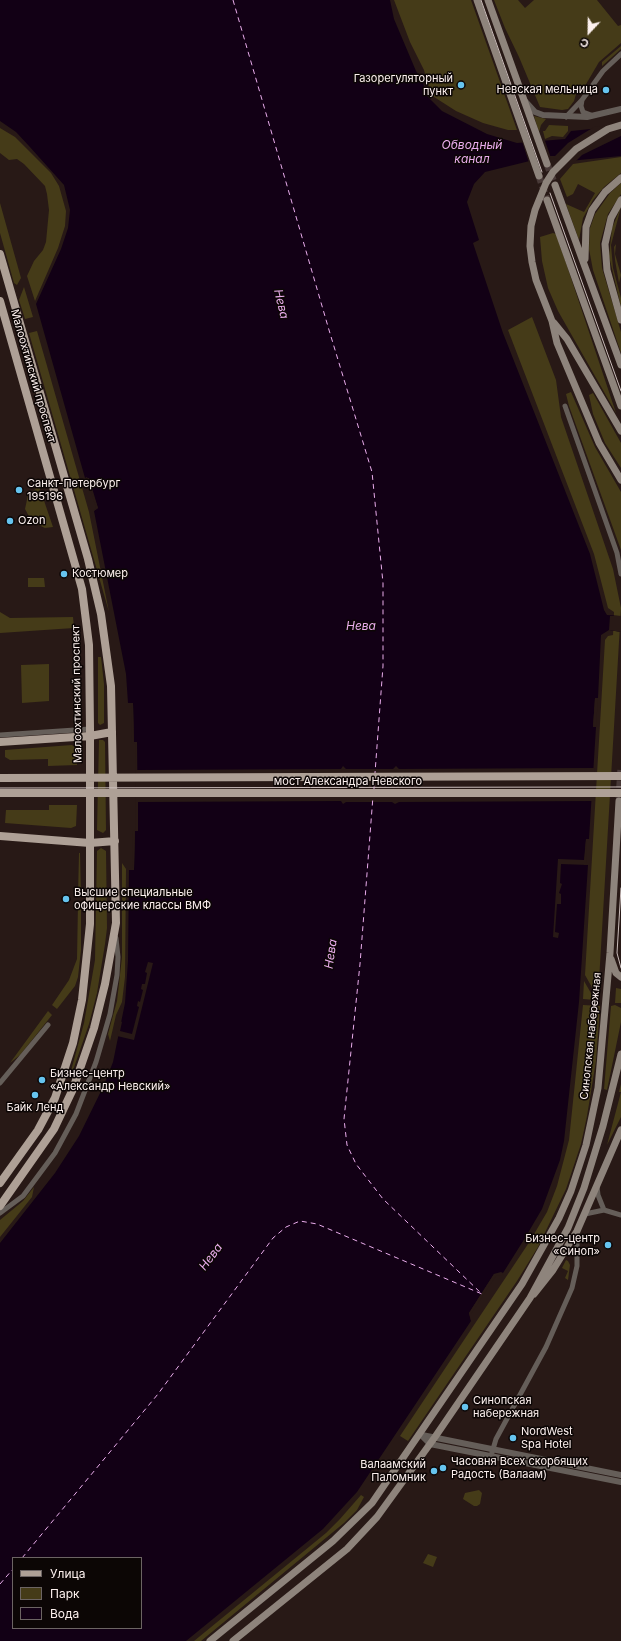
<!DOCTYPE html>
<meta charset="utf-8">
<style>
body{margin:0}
#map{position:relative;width:621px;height:1641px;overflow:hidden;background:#281916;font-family:Inter,sans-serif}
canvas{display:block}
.legend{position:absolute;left:12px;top:1557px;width:130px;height:72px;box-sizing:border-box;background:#0c0605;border:1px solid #6c6463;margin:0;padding:5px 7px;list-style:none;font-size:12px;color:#fdf1ef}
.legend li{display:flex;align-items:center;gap:8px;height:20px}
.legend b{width:20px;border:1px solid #6c6463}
.north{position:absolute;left:569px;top:12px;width:40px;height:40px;-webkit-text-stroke:3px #0c0605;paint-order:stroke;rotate:202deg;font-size:11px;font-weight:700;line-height:16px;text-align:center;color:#fdf1ef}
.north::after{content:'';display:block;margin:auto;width:14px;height:18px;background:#fdf1ef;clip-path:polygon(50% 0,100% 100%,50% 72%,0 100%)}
</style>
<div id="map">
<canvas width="621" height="1641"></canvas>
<ul class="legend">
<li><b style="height:5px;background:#aea096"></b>Улица</li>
<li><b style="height:11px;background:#453b18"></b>Парк</li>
<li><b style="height:11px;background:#120015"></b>Вода</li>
</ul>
<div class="north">С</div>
</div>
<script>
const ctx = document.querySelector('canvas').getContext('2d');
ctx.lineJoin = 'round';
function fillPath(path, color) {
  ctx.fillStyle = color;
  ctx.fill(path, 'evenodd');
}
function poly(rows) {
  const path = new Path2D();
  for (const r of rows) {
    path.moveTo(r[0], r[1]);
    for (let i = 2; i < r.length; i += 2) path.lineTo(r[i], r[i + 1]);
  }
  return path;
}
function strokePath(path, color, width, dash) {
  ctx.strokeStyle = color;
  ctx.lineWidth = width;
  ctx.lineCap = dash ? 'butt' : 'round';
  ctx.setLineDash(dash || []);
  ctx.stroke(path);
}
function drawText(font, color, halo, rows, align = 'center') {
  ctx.font = font + ' Inter,sans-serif';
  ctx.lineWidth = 3;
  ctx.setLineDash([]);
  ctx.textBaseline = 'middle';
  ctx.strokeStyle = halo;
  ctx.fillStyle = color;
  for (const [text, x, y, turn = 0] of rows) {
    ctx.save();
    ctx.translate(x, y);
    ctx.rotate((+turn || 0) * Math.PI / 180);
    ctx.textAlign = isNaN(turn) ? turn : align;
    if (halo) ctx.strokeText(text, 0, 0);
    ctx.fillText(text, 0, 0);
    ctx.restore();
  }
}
fillPath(poly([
 [394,0,471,0,517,130,508,130,483,123,456,111,431,95,424,70,410,42],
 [494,0,518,0,525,8,534,0,597,0,618,26,621,25,621,43,599,62,582,91,576,94,574,101,568,109,562,110,540,107,519,57,505,28],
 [621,46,621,49,602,66,602,62],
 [534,116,546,119,541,125,539,132],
 [549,125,568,126,568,131,563,137,552,136,545,139,543,131,545,131],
 [0,128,15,137,51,173,59,186,66,211,65,226,58,248,35,301,27,276,34,261,43,250,46,242,49,210,47,194,45,186,24,164,17,159,9,160,0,153],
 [621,157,621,173,604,187,593,200,583,218,579,240,566,204,584,212,595,193,578,184,573,194,567,197,560,179,573,164],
 [621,183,621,194,608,214,600,243,602,268,621,332,621,353,593,270,589,249,590,228,595,214,610,193],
 [0,203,21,278,17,285,14,283,0,233],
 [621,207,611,245,613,268,621,298,621,307,609,256,612,228],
 [553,233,556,234,565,260,616,413,558,311,548,288,542,261,540,237],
 [616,244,615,254,621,275,619,283,615,260,614,247],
 [24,287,33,317,25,319,19,300],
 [532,317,556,380,561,417,613,569,621,608,598,998,585,975,605,640,608,636,613,635,614,612,608,608,594,554,508,330],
 [37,331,89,512,109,612,29,333],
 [571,392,595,447,621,492,621,550,569,406,566,394],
 [593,393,621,443,621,468,605,443,593,414,589,395],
 [39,486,53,527,45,528,32,522,25,509,28,495],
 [28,578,44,578,45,587,28,587],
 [0,612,10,618,73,617,74,628,0,633],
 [98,657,101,657,104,684,104,723,100,725,98,723],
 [49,664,49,701,22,703,21,665],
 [99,740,103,740,105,742,106,830,103,833,97,830],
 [72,745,77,749,77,765,48,766,48,759,10,760,5,757,5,750],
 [49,805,77,805,76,826,71,828,5,823,6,810,49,810],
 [101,848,106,851,107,928,105,944,97,993,89,1024,70,1079,69,1078,84,1023,95,960,97,851],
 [79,853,80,853,81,896,78,896],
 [122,863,126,869,125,977,122,1002,116,1015,110,1041,108,1034,117,1001,122,957],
 [78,903,81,903,81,950,78,977,75,986,57,1009,52,1005,69,980,77,959],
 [584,981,595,1000,583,999],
 [616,988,621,989,621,1003,615,1003],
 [583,1005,600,1006,596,1061,587,1116,581,1144,566,1189,538,1247,517,1281,408,1441,400,1436,530,1241,547,1212,557,1186,569,1140],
 [615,1005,621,1008,621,1022,607,1090,604,1089,611,1006],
 [48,1011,52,1015,20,1055,10,1063],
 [621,1084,621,1117,607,1145,621,1092,619,1092],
 [34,1187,32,1197,0,1237,0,1220,23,1201],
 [566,1260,568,1261,570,1265,568,1280,565,1278,568,1271,562,1268],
 [479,1490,482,1493,480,1504,477,1506,474,1506,463,1499,465,1493],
 [361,1495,364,1497,357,1510,344,1523,201,1641,194,1641,326,1533,340,1519],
 [428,1554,437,1557,433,1567,423,1563]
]), '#453b18');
fillPath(poly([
 [0,0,390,0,394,19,416,71,423,82,426,95,442,111,487,134,517,143,565,139,571,131,621,126,621,156,569,161,556,156,550,156,485,172,474,184,467,202,479,240,473,243,503,333,590,554,604,610,607,615,621,616,621,632,609,630,601,635,598,698,595,698,593,727,596,727,589,839,586,839,584,865,588,865,579,1002,564,1141,560,1160,542,1209,525,1238,503,1273,494,1274,469,1313,471,1321,357,1492,323,1529,186,1641,0,1641,0,1243,55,1173,79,1136,104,1085,113,1062,125,1003,128,961,129,870,134,869,135,831,138,831,137,742,134,742,133,703,128,703,126,674,94,511,98,508,89,478,85,478,36,304,61,249,68,228,70,210,64,185,29,146,16,132,0,121],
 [13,1558,141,1558,141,1628,13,1628]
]), '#120015');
fillPath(poly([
 [621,124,621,136,582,155,574,163,569,163,553,158,568,143,594,127],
 [544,138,551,158,529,163,522,141],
 [87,477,98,508,94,511,96,508,87,479,85,478],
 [610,616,621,616,621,632,609,630],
 [595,698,598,698,596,727,593,727],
 [128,703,133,703,134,742,137,742,137,770,341,769,343,766,346,769,393,769,396,766,399,769,595,768,594,801,399,802,395,804,392,802,346,802,343,804,341,801,138,802,138,831,135,831,134,870,129,870,129,868,132,868,133,831,136,829,135,744,132,743,131,705,128,705],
 [586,839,589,839,587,841,586,863,588,865,561,864,560,883,562,884,559,893,561,894,561,904,557,904,555,932,559,933,558,938,553,937,558,859,584,860],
 [148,962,153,963,134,1040,117,1036,120,1021,122,1022,120,1031,132,1034,139,1007,137,1006,138,1001,140,1002,143,990,141,989,142,984,145,984,147,973,145,972],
 [501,1272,503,1273,502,1275,496,1276,471,1314,471,1321,469,1313,494,1274]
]), '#281916');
strokePath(poly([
 [233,0,329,330,372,472,383,583,383,666,375,773],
 [374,789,374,780],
 [22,1558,158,1394,273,1238,286,1227,300,1221,317,1224,482,1294,383,1199,356,1164,347,1145,344,1119,360,964,373,796],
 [0,1584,13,1569]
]), '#eaadec', 1, [5, 4]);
strokePath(poly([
 [547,164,555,185],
 [539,176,547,200],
 [619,798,621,768]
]), '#483937', 7, [7, 3.5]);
strokePath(poly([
 [582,100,581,106,583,112,591,115],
 [566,117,582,100,603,71,621,54],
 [565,406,617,553,621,574],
 [0,735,90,729],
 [0,1083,48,1025],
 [597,1186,598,1195,604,1210],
 [0,1213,23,1196,55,1153,76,1114,96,1062,110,1014,117,975,118,957,116,938],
 [585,1214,604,1210,621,1215],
 [491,1456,496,1439,546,1347,572,1288,577,1266,577,1234]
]), '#655e59', 5);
strokePath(poly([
 [525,101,535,112,543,115,587,117,621,109],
 [420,1434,430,1444,621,1482],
 [422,1435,621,1475]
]), '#655e59', 6);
strokePath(poly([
 [477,0,539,176],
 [488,0,547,164],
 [621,125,608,129,576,149,553,172,546,183,535,210,531,226,530,246,532,262,536,280,552,321,557,343,599,443,621,480],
 [555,185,621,365],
 [547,200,621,406],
 [621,200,611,218,605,244,607,270,621,320],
 [585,259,586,227,592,210,605,192,621,178],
 [554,323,567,339,621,431],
 [611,959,616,973,621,977],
 [534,1294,553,1270,577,1231,621,1130],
 [210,1641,333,1541,372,1503,522,1284,559,1218,571,1191,586,1145,598,1088,610,953,619,801],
 [233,1641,347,1549,377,1517,435,1437,530,1298,568,1228,584,1188,603,1126,621,1054]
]), '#8e847c', 7);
strokePath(poly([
 [0,254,88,559,101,614,111,686,116,923,105,984,94,1028,73,1089,54,1129,0,1206],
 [0,301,82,589,89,645,90,729,90,924,82,1000,73,1043,55,1098,38,1130,0,1183],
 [0,742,90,736,112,732],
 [0,778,621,776],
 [0,793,621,793],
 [0,836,90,843,115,841]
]), '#aea096', 8);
strokePath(poly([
 [481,0,542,172],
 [550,193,621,391],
 [0,788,621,787],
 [621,888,617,953,621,968]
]), '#cbbebc', 1);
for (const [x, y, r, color] of [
 [461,85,4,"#66c4ef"],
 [606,90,4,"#66c4ef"],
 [19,490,4,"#66c4ef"],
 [10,521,4,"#66c4ef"],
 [64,574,4,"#66c4ef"],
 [66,899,4,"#66c4ef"],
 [42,1080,4,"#66c4ef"],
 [35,1095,4,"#66c4ef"],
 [608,1245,4,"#66c4ef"],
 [465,1407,4,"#66c4ef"],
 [513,1438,4,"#66c4ef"],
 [443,1468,4,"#66c4ef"],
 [434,1471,4,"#66c4ef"]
]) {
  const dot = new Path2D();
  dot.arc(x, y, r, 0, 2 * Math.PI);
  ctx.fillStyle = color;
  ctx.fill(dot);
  strokePath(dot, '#0c0605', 1.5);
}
drawText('11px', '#fdf1ef', '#0c0605', [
 ["Газорегуляторный",453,79,"right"],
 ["пункт",453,92,"right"],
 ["Невская мельница",598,90,"right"],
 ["Санкт-Петербург",27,484],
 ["195196",27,497],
 ["Ozon",18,521],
 ["Костюмер",72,574],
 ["Высшие специальные",74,893],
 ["офицерские классы ВМФ",74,906],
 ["Бизнес-центр",50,1074],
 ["«Александр Невский»",50,1087],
 ["Байк Ленд",35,1108,"center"],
 ["Бизнес-центр",600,1239,"right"],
 ["«Синоп»",600,1252,"right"],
 ["Синопская",473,1401],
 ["набережная",473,1414],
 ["NordWest",521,1432],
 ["Spa Hotel",521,1445],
 ["Часовня Всех скорбящих",451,1462],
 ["Радость (Валаам)",451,1475],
 ["Валаамский",426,1465,"right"],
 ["Паломник",426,1478,"right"]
], 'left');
drawText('11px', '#fdf1ef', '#0c0605', [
 ["Малоохтинский проспект",33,376,74],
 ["Малоохтинский проспект",77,694,-91],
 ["мост Александра Невского",348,782],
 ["Синопская набережная",591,1036,-84]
]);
drawText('italic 12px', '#eaadec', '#0c0605', [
 ["Обводный",472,145],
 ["канал",472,159],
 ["Нева",281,304,77],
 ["Нева",361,626],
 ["Нева",331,954,-82],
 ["Нева",211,1257,-54]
]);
</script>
